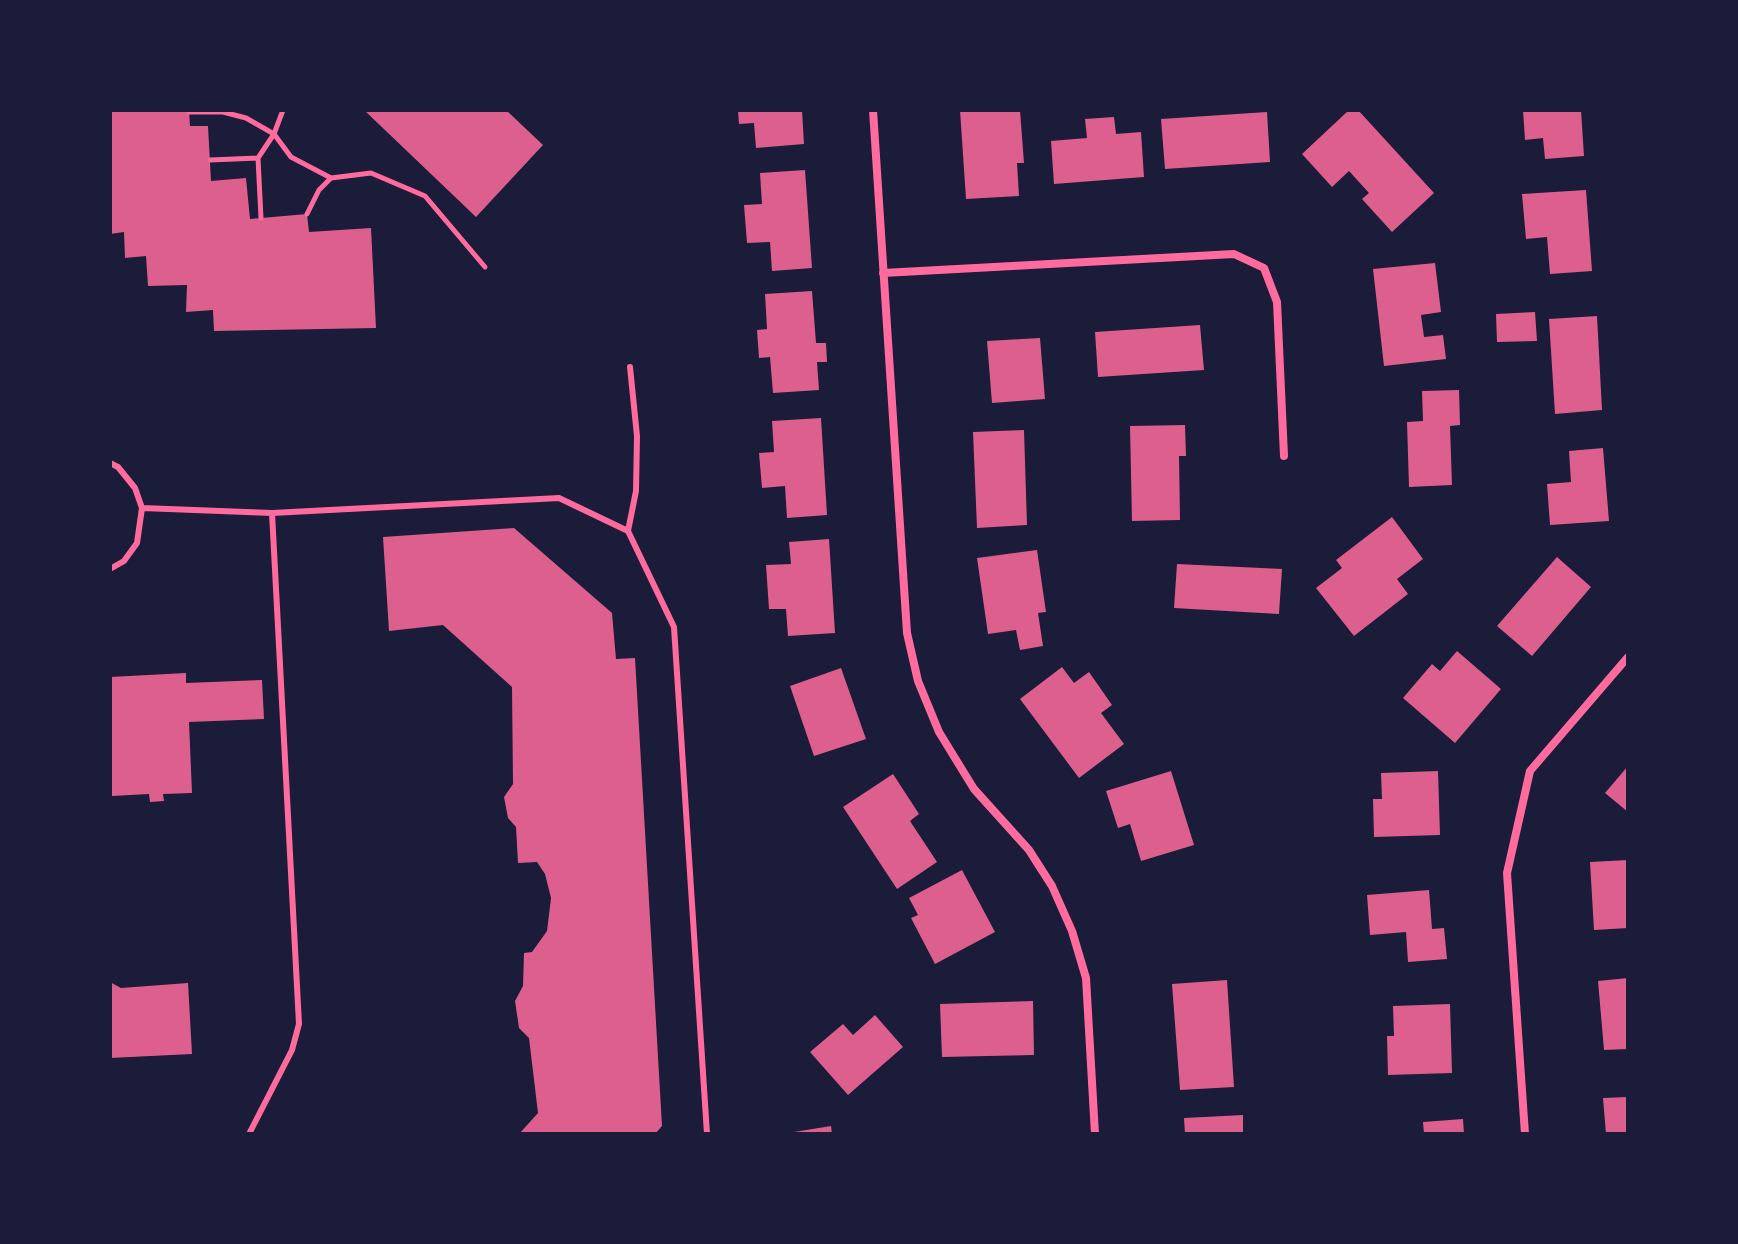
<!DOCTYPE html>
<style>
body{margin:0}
#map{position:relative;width:1738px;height:1244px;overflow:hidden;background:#1b1b3a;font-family:Montserrat,sans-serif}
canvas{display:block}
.frame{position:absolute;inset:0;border:112px solid #1b1b3a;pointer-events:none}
</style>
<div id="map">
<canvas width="1738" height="1244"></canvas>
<div class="frame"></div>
</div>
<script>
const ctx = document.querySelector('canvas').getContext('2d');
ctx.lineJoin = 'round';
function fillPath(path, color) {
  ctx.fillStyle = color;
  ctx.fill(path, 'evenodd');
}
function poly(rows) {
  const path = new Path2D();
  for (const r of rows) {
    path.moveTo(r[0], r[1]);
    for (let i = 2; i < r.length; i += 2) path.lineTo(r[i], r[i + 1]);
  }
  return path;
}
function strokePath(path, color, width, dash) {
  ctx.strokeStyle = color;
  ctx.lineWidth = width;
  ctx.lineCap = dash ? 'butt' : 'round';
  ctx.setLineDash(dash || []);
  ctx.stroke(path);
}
fillPath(poly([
 [110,110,189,110,190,126,208,126,211,181,246,178,250,219,307,214,309,232,371,228,376,328,214,331,213,310,186,312,187,285,148,286,146,256,125,258,124,232,110,234],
 [364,110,506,110,543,145,476,217],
 [738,110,802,110,804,144,756,148,754,123,739,124],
 [960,110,1020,110,1024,163,1017,163,1019,196,966,199],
 [1349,110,1358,110,1434,193,1392,232,1362,199,1369,193,1349,171,1332,187,1302,154],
 [1523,110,1581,110,1584,156,1545,159,1543,138,1525,140],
 [1267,112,1270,162,1165,169,1161,119],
 [1114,117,1116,134,1141,132,1144,177,1054,184,1051,141,1087,138,1085,119],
 [805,170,812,268,772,271,770,242,747,243,744,205,762,204,760,173],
 [1586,190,1592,271,1550,274,1547,237,1526,239,1522,194],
 [1435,263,1441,312,1421,315,1424,337,1443,335,1446,359,1384,366,1373,269],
 [812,291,816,343,826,343,827,362,817,362,819,390,773,393,770,357,759,358,757,330,767,329,765,294],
 [1535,312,1537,341,1497,342,1496,314],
 [1597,316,1602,410,1555,414,1549,319],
 [1200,325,1204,370,1098,377,1095,332],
 [1040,338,1045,399,992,403,987,341],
 [1459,390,1460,425,1450,426,1452,485,1409,487,1407,422,1423,421,1422,391],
 [821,418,827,515,787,518,785,486,762,488,759,453,774,452,772,421],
 [1185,425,1186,456,1179,456,1180,520,1132,521,1130,426],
 [1024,430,1027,525,977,528,973,432],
 [1603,448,1609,521,1550,525,1547,484,1571,482,1569,451],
 [1392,517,1423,559,1397,579,1408,594,1354,636,1316,588,1342,568,1336,560],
 [514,528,612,613,616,659,635,658,662,1126,655,1134,519,1134,538,1113,529,1038,519,1028,515,1001,523,986,524,953,532,952,547,931,551,898,545,874,537,862,518,863,516,827,508,818,504,797,513,784,512,687,443,625,389,631,383,537],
 [829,539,835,633,788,636,786,609,769,609,766,565,791,564,789,542],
 [1037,550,1046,612,1038,613,1043,646,1020,650,1016,630,988,634,977,558],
 [1557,557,1591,587,1532,656,1497,626],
 [1177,564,1282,569,1279,614,1174,608],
 [1457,651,1501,689,1455,743,1403,698,1432,664,1440,671],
 [1062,667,1074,683,1089,672,1112,705,1101,713,1124,744,1079,778,1020,699],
 [841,668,866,739,814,756,790,686],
 [186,673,186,683,262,680,264,719,189,722,192,793,163,794,164,801,150,802,149,794,112,796,110,677],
 [1628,766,1628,812,1605,793],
 [1171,771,1194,845,1141,861,1130,824,1118,828,1106,791],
 [1438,771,1440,835,1374,837,1373,799,1382,799,1381,773],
 [893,774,919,814,910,821,937,862,897,889,843,807],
 [1628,860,1628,928,1594,930,1590,862],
 [962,870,995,932,935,964,911,918,918,915,909,898],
 [1429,890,1432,929,1444,928,1447,959,1408,962,1406,932,1370,935,1367,895],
 [1628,978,1628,1049,1604,1050,1598,981],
 [1227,980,1234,1087,1180,1090,1172,984],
 [110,982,121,988,188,983,192,1054,110,1058],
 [1033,1001,1034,1055,942,1057,940,1004],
 [1450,1004,1452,1073,1388,1075,1387,1036,1394,1036,1393,1006],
 [875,1015,903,1047,848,1095,810,1052,843,1024,853,1035],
 [1628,1097,1628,1134,1606,1134,1603,1098],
 [1243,1115,1243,1134,1185,1134,1184,1118],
 [1463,1119,1464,1134,1424,1134,1423,1122],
 [831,1126,832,1134,794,1134,794,1132]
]), '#dd5f8e');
strokePath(poly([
 [189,112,223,112,246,118,274,134,291,157,331,178],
 [258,158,274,134,283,110],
 [210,160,258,158,261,218],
 [307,214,319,190,331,178,371,173,425,196,485,267]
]), '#ff6b9d', 5);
strokePath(poly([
 [110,463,118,467,135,488,142,508,137,543,124,561,110,569],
 [142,508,272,513,559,498,628,531,674,627,707,1134],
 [628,531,636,491,637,436,630,367],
 [249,1134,292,1050,299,1024,272,513]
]), '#ff6b9d', 6);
strokePath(poly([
 [873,110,907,633,918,681,939,732,974,789,1029,850,1052,886,1072,931,1086,978,1095,1134],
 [883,273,1234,254,1264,268,1277,302,1284,456],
 [1525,1134,1507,873,1530,771,1628,657]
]), '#ff6b9d', 8);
</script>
